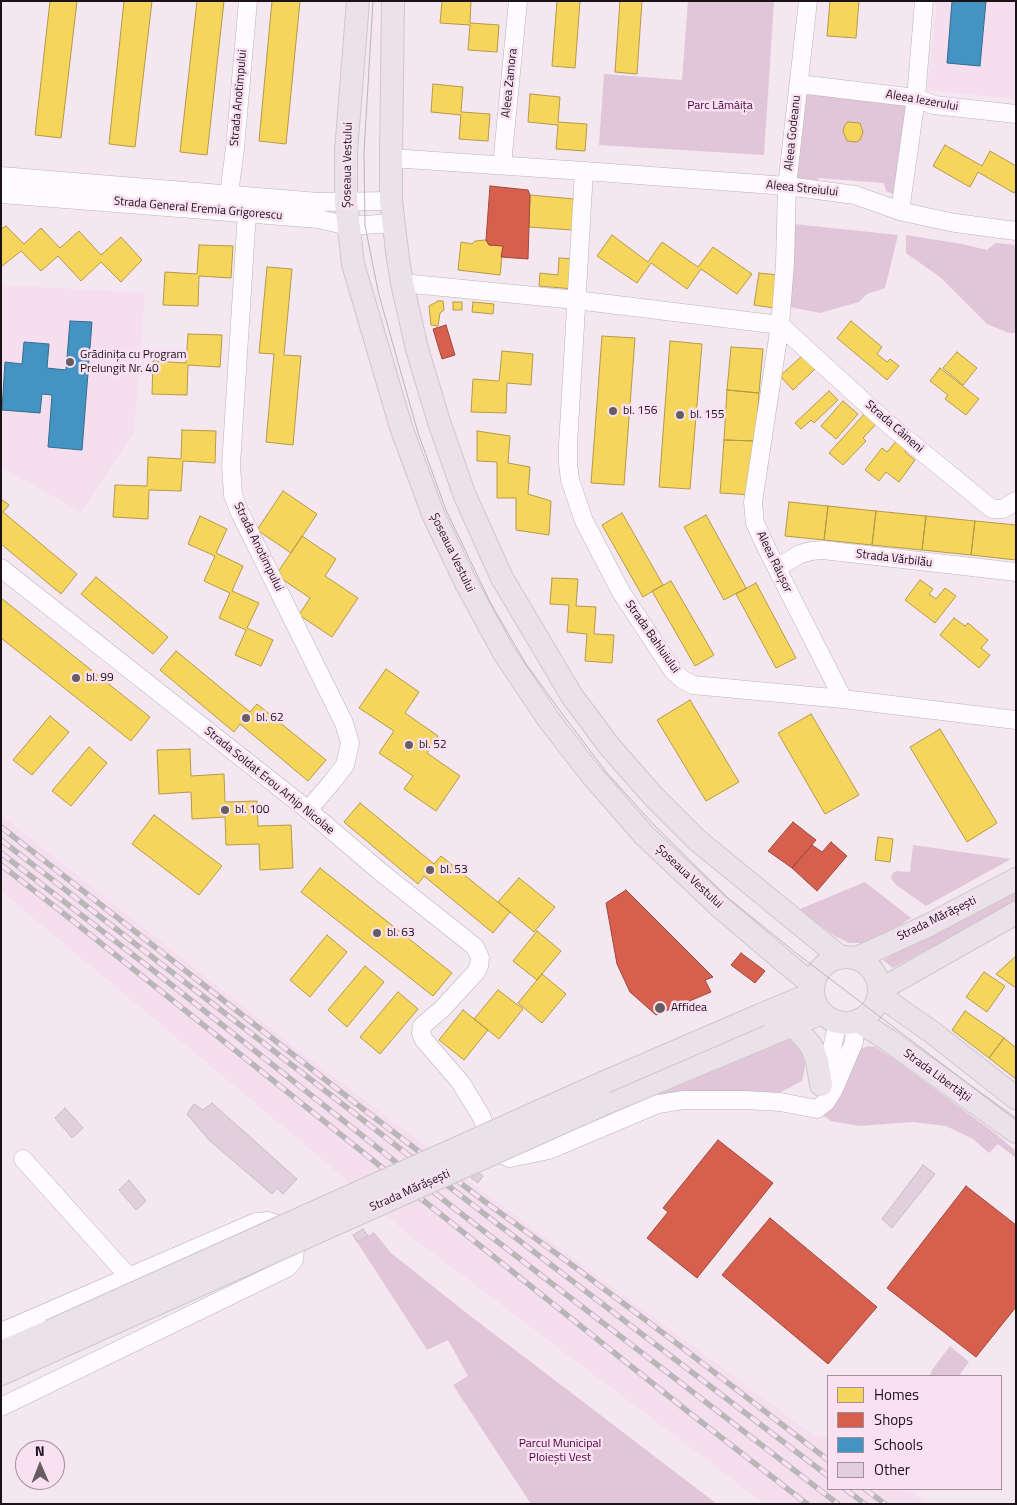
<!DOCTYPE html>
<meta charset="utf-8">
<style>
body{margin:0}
#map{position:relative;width:1017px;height:1505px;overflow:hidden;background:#f4e7f0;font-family:"Titillium Web",sans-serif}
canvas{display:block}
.frame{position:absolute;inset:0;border:2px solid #1a1217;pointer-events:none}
.legend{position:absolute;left:827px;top:1375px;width:175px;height:115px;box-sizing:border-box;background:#fae1f2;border:1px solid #a08e9a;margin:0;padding:6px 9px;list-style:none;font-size:15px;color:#1a1217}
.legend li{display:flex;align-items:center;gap:10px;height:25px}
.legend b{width:25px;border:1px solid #a08e9a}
.north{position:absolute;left:15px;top:1440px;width:50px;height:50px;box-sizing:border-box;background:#fae1f2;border:1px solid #a08e9a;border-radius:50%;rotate:359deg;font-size:14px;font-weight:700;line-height:20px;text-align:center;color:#1a1217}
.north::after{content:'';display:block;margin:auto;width:18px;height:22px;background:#665d63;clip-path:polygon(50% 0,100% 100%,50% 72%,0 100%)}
</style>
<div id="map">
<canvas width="1017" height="1505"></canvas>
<div class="frame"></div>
<ul class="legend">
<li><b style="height:14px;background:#f6d55c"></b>Homes</li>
<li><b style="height:14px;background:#d6604d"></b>Shops</li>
<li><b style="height:14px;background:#4393c3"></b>Schools</li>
<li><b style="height:14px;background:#e1d0dc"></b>Other</li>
</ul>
<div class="north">N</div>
</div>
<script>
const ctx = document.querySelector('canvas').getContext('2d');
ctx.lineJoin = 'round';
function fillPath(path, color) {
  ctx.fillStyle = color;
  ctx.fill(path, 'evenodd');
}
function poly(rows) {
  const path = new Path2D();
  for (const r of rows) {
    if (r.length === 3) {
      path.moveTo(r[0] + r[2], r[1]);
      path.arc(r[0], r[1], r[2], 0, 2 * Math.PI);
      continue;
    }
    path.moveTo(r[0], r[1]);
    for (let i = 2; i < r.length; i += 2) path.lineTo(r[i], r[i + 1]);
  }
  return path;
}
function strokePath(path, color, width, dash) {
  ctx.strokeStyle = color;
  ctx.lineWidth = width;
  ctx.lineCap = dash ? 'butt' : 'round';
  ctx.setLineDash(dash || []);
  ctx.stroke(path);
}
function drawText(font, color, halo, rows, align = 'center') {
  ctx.font = font + ' "Titillium Web",sans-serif';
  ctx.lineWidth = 5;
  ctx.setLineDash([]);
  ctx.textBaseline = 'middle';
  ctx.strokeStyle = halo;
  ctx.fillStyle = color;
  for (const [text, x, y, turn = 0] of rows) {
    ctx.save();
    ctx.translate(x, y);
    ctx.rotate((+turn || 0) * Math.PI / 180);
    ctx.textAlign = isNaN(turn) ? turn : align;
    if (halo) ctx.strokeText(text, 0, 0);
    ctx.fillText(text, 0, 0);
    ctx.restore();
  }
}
fillPath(poly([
 [937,1,1016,1,1016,99,927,90],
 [1,285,145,293,134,432,81,512,1,467],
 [1,815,307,1057,422,1143,486,1194,813,1435,828,1437,828,1489,907,1489,927,1504,765,1504,409,1235,317,1155,1,891]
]), '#f5deee');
fillPath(poly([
 [688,1,774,1,764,155,599,145,604,74,682,80],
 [805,91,910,102,897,196,886,191,884,183,818,178,818,186,795,182],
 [794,224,898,235,885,288,867,294,859,302,820,313,790,307],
 [906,235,962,244,987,250,996,243,1016,245,1016,333,1009,333,987,324,940,277,906,253],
 [913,845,1011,859,926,906,895,884,891,878,892,874,896,871,910,872],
 [865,882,911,918,884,935,865,943,849,943,835,936,812,920,800,909],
 [1016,890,1016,902,893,968,883,960],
 [783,1027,808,1052,802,1081,781,1092,765,1097,706,1094,561,1136,555,1118],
 [868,1046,875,1047,894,1059,996,1134,1016,1151,1016,1158,998,1144,989,1153,973,1139,946,1126,912,1122,860,1126,831,1121,824,1116,850,1064,861,1049],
 [374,1232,391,1253,464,1311,717,1504,531,1504,453,1385,468,1376,448,1340,427,1350,357,1242],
 [950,1346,969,1362,960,1374,963,1376,930,1376,932,1370]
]), '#e1c5d9');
const homes = poly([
 [50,1,77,1,61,138,35,135,50,1],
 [124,1,152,1,135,147,109,144,124,1],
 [197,1,224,1,207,155,180,152,197,1],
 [272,1,300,1,286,144,259,141,272,1],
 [442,1,471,1,470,23,499,25,497,52,468,50,470,25,440,23,442,1],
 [557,1,580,1,575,68,552,66,557,1],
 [620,1,642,1,637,74,615,72,620,1],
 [830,1,859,1,856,38,827,36,830,1],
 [433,84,463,87,461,112,490,114,488,141,459,139,461,115,431,112,433,84],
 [530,94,560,97,558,122,587,124,585,151,556,149,558,125,528,122,530,94],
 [848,122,860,123,863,132,860,140,856,142,847,141,843,131,845,125,848,122],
 [945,145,982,166,990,151,1016,166,1016,190,1014,193,978,172,970,187,933,166,945,145],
 [530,195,574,199,572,230,529,227,530,195],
 [6,226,24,244,41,228,60,248,79,231,101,255,121,237,142,260,121,282,101,262,81,281,58,256,41,271,21,251,1,267,1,229,6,226],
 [612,235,648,262,662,242,698,267,713,247,752,274,737,294,701,269,687,289,651,263,637,283,597,256,612,235],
 [486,240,489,245,503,246,500,275,458,270,461,242,472,244,475,241,486,240],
 [199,245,233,246,231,278,199,276,198,306,163,305,165,272,197,274,199,245],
 [559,258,576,259,574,289,539,286,540,273,558,275,559,258],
 [267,267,292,269,284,355,301,356,293,445,266,442,274,354,259,353,267,267],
 [759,273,778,275,774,308,754,305,759,273],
 [438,301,443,301,444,310,440,313,438,326,431,325,429,306,438,301],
 [453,302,462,302,462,310,453,310,453,302],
 [473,302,494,304,493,314,472,312,473,302],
 [851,321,882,347,877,354,887,362,890,359,899,366,887,380,837,338,851,321],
 [188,334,222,335,220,367,188,365,187,395,152,394,153,361,186,363,188,334],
 [602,336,635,338,624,485,591,483,602,336],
 [670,341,702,344,690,489,659,487,670,341],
 [731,347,763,349,759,393,727,390,731,347],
 [502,351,533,354,531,385,507,383,506,413,471,412,473,379,499,381,502,351],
 [957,352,977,368,963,385,943,368,957,352],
 [804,354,817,367,793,390,780,376,804,354],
 [940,368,979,399,966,415,945,399,948,395,930,381,940,368],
 [727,390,759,393,756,441,724,440,727,390],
 [829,391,838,400,814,423,811,420,801,429,795,423,829,391],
 [843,401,858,414,836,439,821,426,843,401],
 [866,412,878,422,863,438,866,441,843,465,829,453,866,412],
 [182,430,216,431,215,463,183,461,181,491,149,490,148,519,113,517,115,485,147,486,148,457,181,459,182,430],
 [477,431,510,436,508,463,530,467,528,494,551,501,549,535,516,530,516,498,497,498,497,462,477,461,477,431],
 [898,439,909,447,905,452,915,460,899,482,886,472,879,481,865,470,882,448,887,452,898,439],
 [724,440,756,441,752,495,720,493,724,440],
 [283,491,317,514,291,553,257,530,283,491],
 [1,499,9,505,3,512,77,574,61,594,1,544,1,499],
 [789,502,828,506,824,540,785,536,789,502],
 [828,506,876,511,872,545,824,540,828,506],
 [876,511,926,516,922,550,872,545,876,511],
 [622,513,663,585,643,597,602,525,622,513],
 [706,515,746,588,724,600,684,527,706,515],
 [200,516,227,529,216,553,243,566,232,591,259,603,247,628,273,640,261,666,235,655,246,630,219,618,230,593,204,581,215,556,188,544,200,516],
 [926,516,975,521,971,555,922,550,926,516],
 [975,521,1016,525,1016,560,971,555,975,521],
 [302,536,336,559,325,576,358,598,332,637,299,615,310,598,276,575,302,536],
 [96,577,168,637,153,654,81,594,96,577],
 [552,578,578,579,576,606,596,607,594,634,614,635,612,663,585,661,587,634,567,632,569,605,550,604,552,578],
 [920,580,933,589,929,594,936,599,945,588,956,596,935,623,905,600,920,580],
 [671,581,714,655,695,666,652,591,671,581],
 [756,583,796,658,776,668,736,594,756,583],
 [1,598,150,717,131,741,1,638,1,598],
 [954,618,965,626,968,623,988,640,981,648,990,655,979,668,940,635,954,618],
 [176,651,250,712,257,704,326,760,308,781,240,724,234,732,160,670,176,651],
 [386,669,419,692,405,713,438,736,427,753,460,776,436,811,404,789,413,776,379,753,394,731,359,708,386,669],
 [690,700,739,782,706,801,657,720,690,700],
 [811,714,859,795,825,814,778,733,811,714],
 [50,716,69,732,32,775,13,760,50,716],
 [940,729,997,823,967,842,910,747,940,729],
 [89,747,107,763,71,806,52,791,89,747],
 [190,749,191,776,224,774,225,802,257,801,258,826,291,825,293,868,260,870,259,844,226,845,225,817,192,819,191,792,159,794,157,750,190,749],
 [360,803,434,864,441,856,510,912,493,933,424,876,418,884,344,822,360,803],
 [154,815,222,866,199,895,132,844,154,815],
 [878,837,893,839,890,862,875,860,878,837],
 [320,868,452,973,433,996,301,892,320,868],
 [519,878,555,907,534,932,498,902,519,878],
 [537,931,561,951,537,980,513,961,537,931],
 [327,935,347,952,310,997,290,980,327,935],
 [1016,956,1016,988,996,974,1016,956],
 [365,966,384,982,347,1027,328,1010,365,966],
 [984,972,1005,986,987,1012,966,997,984,972],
 [542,974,566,994,542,1023,518,1003,542,974],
 [498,990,523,1009,499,1039,474,1019,498,990],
 [398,992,418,1009,380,1054,360,1037,398,992],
 [463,1010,488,1030,464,1060,439,1040,463,1010],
 [965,1011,1004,1038,989,1058,952,1030,965,1011],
 [1004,1038,1016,1048,1016,1079,989,1058,1004,1038]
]);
fillPath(homes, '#f6d55c');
strokePath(homes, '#b49a47', 1);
const shops = poly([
 [490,186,528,190,530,195,528,259,501,257,503,246,489,245,486,240,490,186],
 [446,325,455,355,442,359,433,329,446,325],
 [793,822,816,840,792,868,768,851,793,822],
 [831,842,847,856,817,891,792,868,812,845,822,852,831,842],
 [626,890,713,977,705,980,711,992,656,1015,630,992,617,964,606,903,626,890],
 [741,953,765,971,755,983,731,965,741,953],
 [718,1140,773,1183,697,1278,647,1238,668,1212,663,1208,718,1140],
 [966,1186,1016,1225,1016,1307,976,1357,887,1288,966,1186],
 [770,1218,877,1307,828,1364,722,1275,770,1218]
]);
fillPath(shops, '#d6604d');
strokePath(shops, '#9e493d', 1);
const schools = poly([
 [952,1,986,1,980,66,947,63,952,1],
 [70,321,92,322,82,450,48,447,52,395,42,394,40,413,2,410,5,362,22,364,24,342,49,344,47,368,66,370,70,321]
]);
fillPath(schools, '#4393c3');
strokePath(schools, '#376c8f', 1);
const building = poly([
 [212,1103,297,1179,283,1194,277,1188,272,1194,209,1140,187,1114,194,1104,203,1110,212,1103],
 [65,1108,83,1128,72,1138,55,1118,65,1108],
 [923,1165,935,1174,892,1228,882,1219,923,1165],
 [476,1171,483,1176,478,1183,471,1178,476,1171],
 [129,1180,146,1201,136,1210,119,1190,129,1180],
 [363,1229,368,1236,357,1242,353,1235,363,1229]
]);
fillPath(building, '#e1d0dc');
strokePath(building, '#c6bcc3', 1);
const minor = poly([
 [808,1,787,186,785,264,780,325,753,502,754,513,755,523,766,547,843,699],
 [799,84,916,98,934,105,1016,114],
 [391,158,584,171,787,186,855,195,900,211,922,216,955,223,1016,231],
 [502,165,518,1],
 [584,171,568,445,568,463,570,480,584,521,621,592,673,671,682,679,693,685,843,699,1016,720],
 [1,176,319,202,391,201],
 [1,194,319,219,348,226,394,223],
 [229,194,235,148,248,1],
 [248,196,231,465,233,495,239,511,344,723,350,743,345,765,332,782,308,810],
 [900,211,916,98,924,1],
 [402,283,576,300,780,325],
 [780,325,887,423,992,509,1003,509,1016,501],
 [1,568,308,810,383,874,474,946,477,951,480,958,479,966,476,972,442,1009,422,1026,421,1033,424,1040,461,1083,481,1116,493,1146,502,1155,510,1158,549,1150,658,1104,684,1100,745,1100,780,1102,817,1109,826,1102,834,1089,854,1042,855,1022],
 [777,568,800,554,811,551,823,550,1016,572],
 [821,1085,827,1070,838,1022],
 [23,1159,128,1276],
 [1,1332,256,1222,268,1221,277,1224,288,1235,295,1249,294,1260,287,1268,1,1407]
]);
const major = poly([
 [358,1,346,151,346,202,353,264,401,427,433,514,466,583,504,653,549,720,590,773,644,835,719,906,786,963,813,985],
 [393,1,391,158,391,201,398,259,402,283,417,349,439,422,465,496,502,578,572,696,610,747,654,797,697,840,840,957],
 [846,990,33],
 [857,958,927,926,1016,879],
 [880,990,1016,913],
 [879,995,933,1033,1016,1098],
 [760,1015,813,993],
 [858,1021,888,1040,1016,1132],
 [791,1026,798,1030,812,1047,817,1061,821,1085],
 [606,1103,822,1013],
 [1,1352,50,1331],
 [1,1374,65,1345]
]);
strokePath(minor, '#bcb2b9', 19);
strokePath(major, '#cdc7cb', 24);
strokePath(minor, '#fdfbfd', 18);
strokePath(major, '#ebe1e8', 22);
strokePath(poly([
 [373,1,364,152,365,225,372,261,379,295,418,433,446,510,491,604,526,664,563,715,607,773,654,825,728,898,796,953,1016,1120]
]), '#b9b6b8', 1);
const rail = poly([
 [1,827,354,1102,484,1201,572,1265,671,1339,828,1460],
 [1,840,491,1219,828,1476],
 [1,853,154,971,450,1205,838,1504],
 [1,865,63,913,691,1414,807,1504],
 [845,1489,865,1504],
 [865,1489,885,1504]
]);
strokePath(rail, '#b9b6b8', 5.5);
strokePath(rail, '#fae1f2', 4, [11]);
const majorBridge = poly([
 [50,1331,591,1088,760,1015],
 [65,1345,606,1103]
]);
strokePath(majorBridge, '#cdc7cb', 24, []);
strokePath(majorBridge, '#ebe1e8', 22);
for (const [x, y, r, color] of [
 [70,362,5,"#665d63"],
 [613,411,5,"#665d63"],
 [680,415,5,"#665d63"],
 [76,678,5,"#665d63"],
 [246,718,5,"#665d63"],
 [409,745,5,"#665d63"],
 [225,810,5,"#665d63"],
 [430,870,5,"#665d63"],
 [377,933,5,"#665d63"],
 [660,1008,6,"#665d63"]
]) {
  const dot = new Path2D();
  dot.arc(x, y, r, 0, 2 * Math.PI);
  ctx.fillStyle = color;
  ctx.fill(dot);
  strokePath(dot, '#fae1f2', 2);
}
drawText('12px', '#1a1217', '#fae1f2', [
 ["Aleea Zamora",510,83,-84],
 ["Strada Anotimpului",239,98,-85],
 ["Aleea Iezerului",922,101,10],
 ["Aleea Godeanu",793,133,-84],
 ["Șoseaua Vestului",348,165,-89],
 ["Aleea Streiului",802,189,6],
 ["Strada General Eremia Grigorescu",198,209,5],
 ["Strada Câineni",894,427,41],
 ["Strada Anotimpului",258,547,64],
 ["Șoseaua Vestului",452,553,64],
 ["Strada Vărbilău",894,559,7],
 ["Aleea Râușor",774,562,64],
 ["Strada Bahluiului",652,637,55],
 ["Strada Soldat Erou Arhip Nicolae",269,781,39],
 ["Șoseaua Vestului",689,877,43],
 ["Strada Mărășești",937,919,-26],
 ["Strada Libertății",937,1076,36],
 ["Strada Mărășești",410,1191,-24]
]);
drawText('12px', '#4c0040', '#fae1f2', [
 ["Parc Lămâița",720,106],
 ["Parcul Municipal",560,1444],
 ["Ploiești Vest",560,1458]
]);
drawText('12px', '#1a1217', '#fae1f2', [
 ["Grădinița cu Program",80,355],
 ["Prelungit Nr. 40",80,369],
 ["bl. 156",623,411],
 ["bl. 155",690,415],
 ["bl. 99",86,678],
 ["bl. 62",256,718],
 ["bl. 52",419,745],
 ["bl. 100",235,810],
 ["bl. 53",440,870],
 ["bl. 63",387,933],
 ["Affidea",671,1008]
], 'left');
</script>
